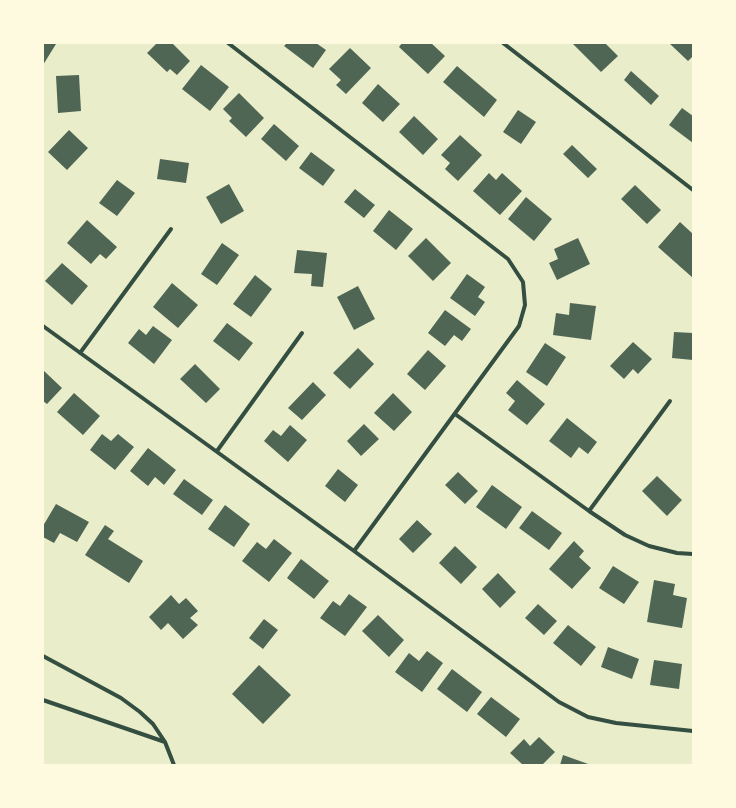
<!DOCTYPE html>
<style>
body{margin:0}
#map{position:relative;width:736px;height:808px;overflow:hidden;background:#e9edc9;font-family:"Asap Condensed",sans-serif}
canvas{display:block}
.frame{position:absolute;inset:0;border:44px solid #fefae0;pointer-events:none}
</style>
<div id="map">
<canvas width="736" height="808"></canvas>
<div class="frame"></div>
</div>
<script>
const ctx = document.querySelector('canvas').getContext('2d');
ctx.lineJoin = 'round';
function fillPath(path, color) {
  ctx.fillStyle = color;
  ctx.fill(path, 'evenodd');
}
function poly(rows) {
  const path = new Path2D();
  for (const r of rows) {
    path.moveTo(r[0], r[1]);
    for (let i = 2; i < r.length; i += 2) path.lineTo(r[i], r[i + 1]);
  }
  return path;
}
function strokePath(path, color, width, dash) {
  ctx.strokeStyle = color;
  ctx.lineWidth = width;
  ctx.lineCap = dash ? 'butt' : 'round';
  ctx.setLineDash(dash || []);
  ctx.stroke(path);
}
fillPath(poly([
 [43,43,54,43,56,44,43,65],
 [157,43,172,43,190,61,177,75,170,69,167,72,147,53],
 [287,43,316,43,326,50,313,68,284,46],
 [402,43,431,43,445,56,428,74,399,47],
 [572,43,605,43,618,56,601,72],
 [669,43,693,43,693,56,688,61],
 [350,48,371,68,346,94,336,85,341,80,329,69],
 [201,65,229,87,210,111,182,89],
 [457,66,497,100,484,117,443,82],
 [631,71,659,96,651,105,624,80],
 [79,75,81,111,58,113,56,76],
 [378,84,400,104,383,122,362,103],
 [239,93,264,118,246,137,229,121,232,118,223,109],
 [682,108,693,116,693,143,669,125],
 [518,110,536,122,521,144,503,132],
 [414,116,438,139,423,155,399,132],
 [274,124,299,146,286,161,261,139],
 [69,130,88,148,67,170,48,152],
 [460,135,482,155,458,181,445,169,450,163,441,155],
 [572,145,597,169,588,178,563,154],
 [311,152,335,170,323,186,299,168],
 [160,159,189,163,186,183,157,179],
 [489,173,496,180,502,173,522,191,500,215,473,191],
 [117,180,135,193,117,216,99,203],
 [229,184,244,211,221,224,206,197],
 [635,185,661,210,647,224,621,199],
 [355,189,375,205,364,218,344,202],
 [526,197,552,219,534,241,508,219],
 [389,210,413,229,396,250,373,231],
 [87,220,117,247,106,259,100,254,91,264,67,243],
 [680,222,693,234,693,278,658,247],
 [426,238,451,263,433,281,408,256],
 [578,238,590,264,557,280,549,263,558,259,554,249],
 [222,243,239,255,217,285,201,274],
 [297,250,327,253,323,287,311,286,312,274,294,273],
 [62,263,88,286,72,305,45,281],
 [467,274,485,287,478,297,485,302,475,316,450,298],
 [255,275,272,289,251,317,233,304],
 [172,283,198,305,178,328,153,307],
 [358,286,375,319,354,330,337,297],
 [570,303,596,306,591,340,553,335,556,313,569,315],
 [445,310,471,329,462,341,454,335,445,346,428,333],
 [227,323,253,343,239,361,213,341],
 [153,326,172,340,154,364,128,343,139,329,146,335],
 [674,332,693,333,693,360,672,358],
 [633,342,652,359,638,374,633,369,624,379,610,366],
 [545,343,566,357,547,386,526,372],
 [358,348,374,364,350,389,333,373],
 [428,350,446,366,425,390,407,374],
 [195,364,220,389,206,403,180,379],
 [43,370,62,388,47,404,43,401],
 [517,380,545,404,527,425,508,410,515,401,506,393],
 [313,382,326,395,302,420,288,408],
 [74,393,100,416,83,435,57,412],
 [393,393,412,412,394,431,374,413],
 [567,418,597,442,588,454,579,447,571,458,549,441],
 [364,424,379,439,361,456,347,441],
 [290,425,307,440,288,462,264,441,273,430,281,436],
 [102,434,111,441,118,434,134,447,115,470,90,450],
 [148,448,176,470,164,485,155,477,148,486,130,471],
 [338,469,358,485,345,502,325,486],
 [458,472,478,491,465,504,445,485],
 [657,476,682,500,667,516,642,491],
 [184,479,213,500,202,515,173,494],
 [492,485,522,507,506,529,476,507],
 [56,504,89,522,77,542,60,533,54,543,43,537,43,526],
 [225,505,250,524,234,547,208,529],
 [532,511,562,533,549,550,519,528],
 [417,520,432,534,413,553,399,539],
 [105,525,114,531,108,539,143,561,129,583,85,555],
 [274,539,292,553,269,582,242,561,257,542,266,549],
 [574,541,584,551,579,557,591,568,572,589,549,569],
 [455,546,477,567,461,584,439,563],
 [301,559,329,581,314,599,287,578],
 [613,566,639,582,624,604,599,588],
 [498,573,516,592,500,608,482,589],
 [654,580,675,584,673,595,687,598,682,628,647,622],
 [349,594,367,607,345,636,320,618,333,601,340,606],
 [171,595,179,604,186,598,198,611,190,618,198,625,183,639,168,623,161,630,149,617],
 [538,604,557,621,544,635,525,618],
 [378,615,404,640,389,657,362,631],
 [264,619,278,630,263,649,249,638],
 [568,625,596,647,581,666,553,643],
 [608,647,639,659,632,679,601,667],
 [427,651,443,663,422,692,395,672,409,653,419,661],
 [654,660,682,664,679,689,650,685],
 [259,665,291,695,263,724,232,694],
 [452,669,482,692,467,712,437,689],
 [491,697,520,719,506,737,477,714],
 [539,737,555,752,542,765,523,765,510,753,524,739,530,746],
 [563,755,591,765,560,765]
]), '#4f6655');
strokePath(poly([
 [228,43,508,259,523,282,525,305,519,326,354,551],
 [503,43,693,190],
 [43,326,354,551,559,702,588,717,616,723,693,731],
 [80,353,171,229],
 [455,414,589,511,625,535,649,546,677,553,693,554],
 [217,451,302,333],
 [589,511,670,401],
 [43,656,121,698,140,712,153,724,165,742,174,765],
 [43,700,165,742]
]), '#344e41', 4);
</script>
